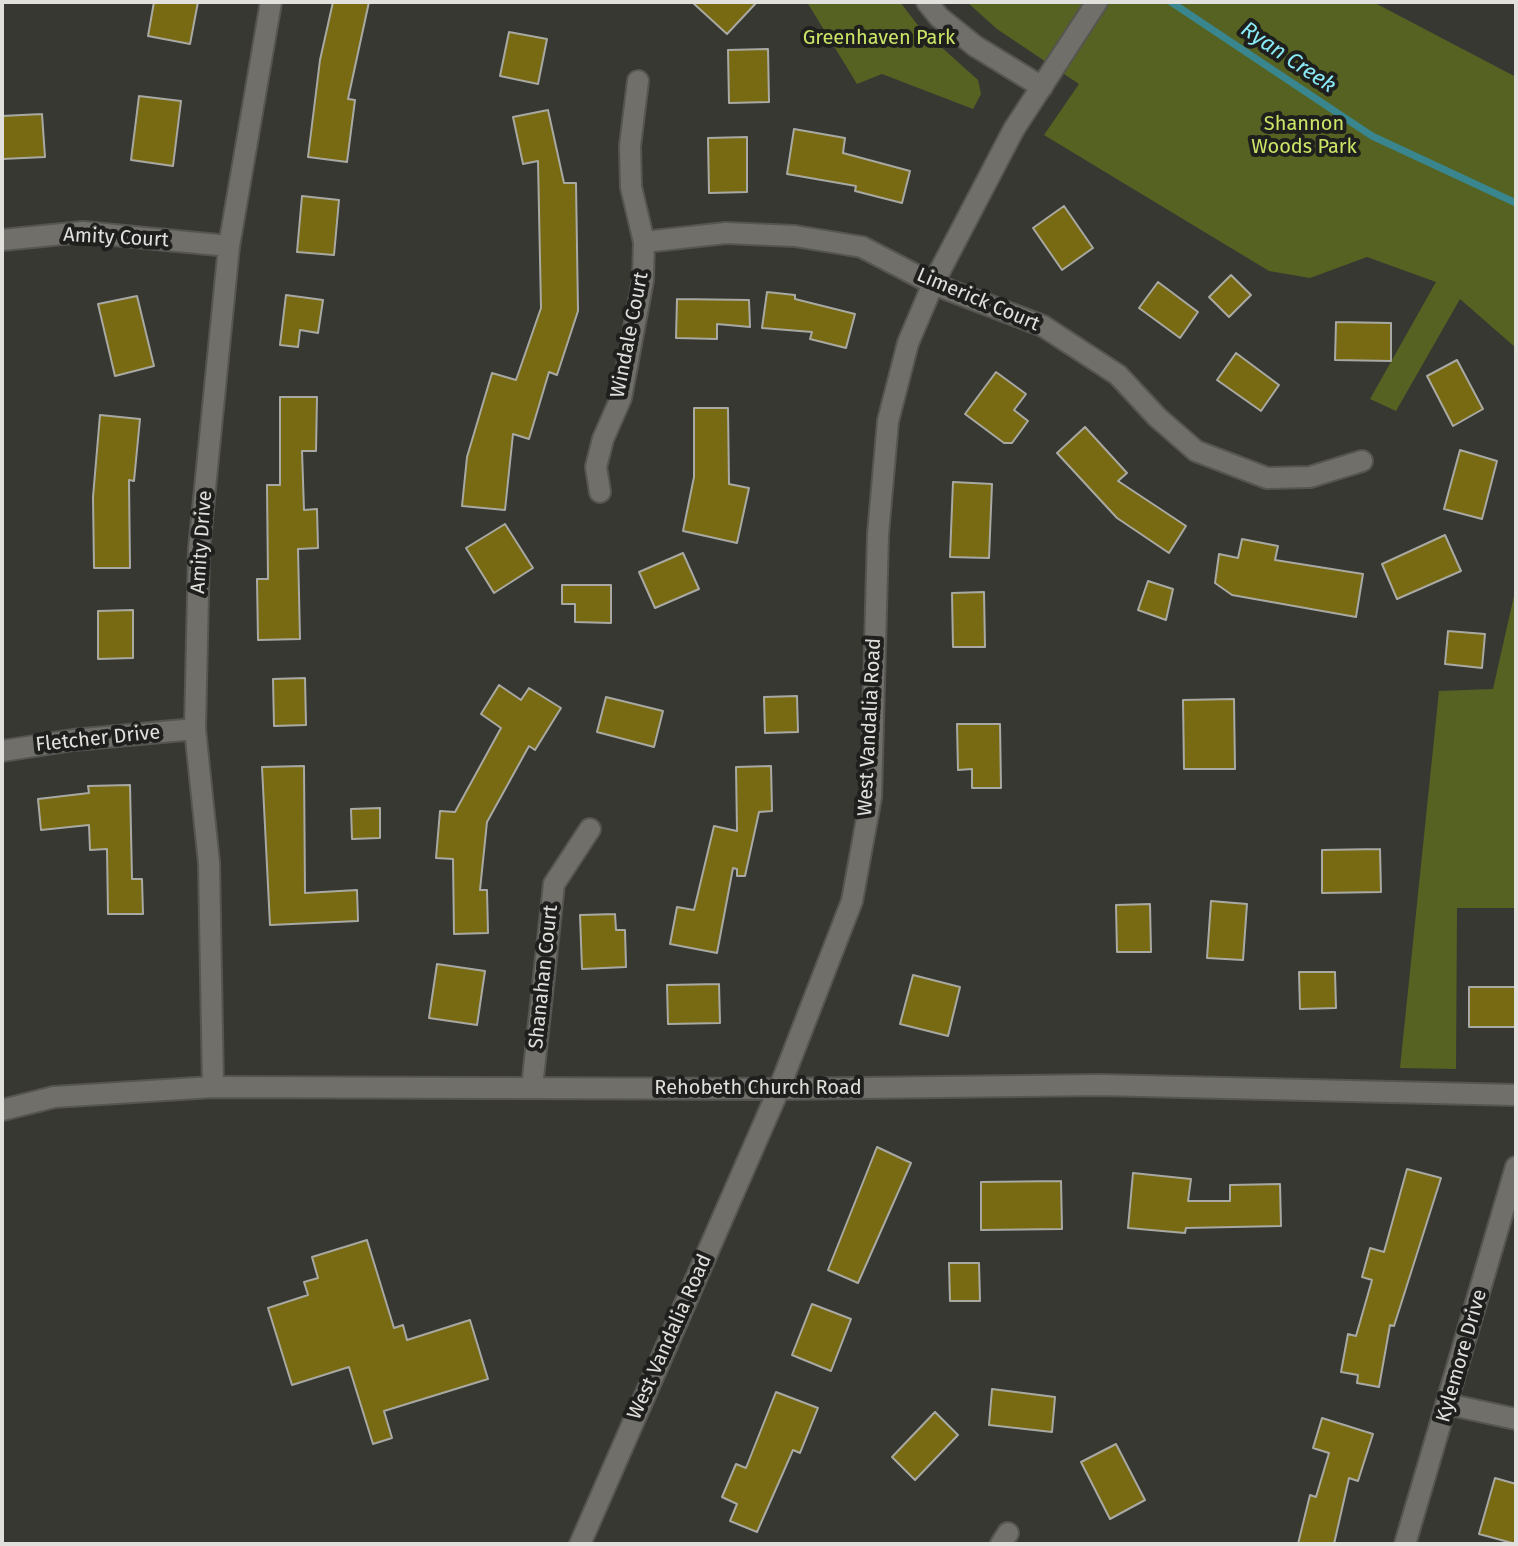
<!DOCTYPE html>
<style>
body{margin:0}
#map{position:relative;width:1518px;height:1546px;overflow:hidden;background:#383833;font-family:"Fira Sans",sans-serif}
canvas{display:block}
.frame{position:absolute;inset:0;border:4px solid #e1e0dd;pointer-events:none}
</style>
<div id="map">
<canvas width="1518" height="1546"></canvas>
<div class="frame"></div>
</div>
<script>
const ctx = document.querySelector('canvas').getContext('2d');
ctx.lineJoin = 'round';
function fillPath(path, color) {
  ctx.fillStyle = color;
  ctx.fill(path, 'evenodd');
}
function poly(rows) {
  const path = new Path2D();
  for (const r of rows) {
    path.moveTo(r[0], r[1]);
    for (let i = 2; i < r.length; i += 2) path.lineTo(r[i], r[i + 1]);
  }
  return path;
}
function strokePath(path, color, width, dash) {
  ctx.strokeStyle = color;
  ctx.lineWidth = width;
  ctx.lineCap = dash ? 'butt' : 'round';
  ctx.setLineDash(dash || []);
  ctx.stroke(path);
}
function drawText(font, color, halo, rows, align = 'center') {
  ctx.font = font + ' "Fira Sans",sans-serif';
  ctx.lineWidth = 8;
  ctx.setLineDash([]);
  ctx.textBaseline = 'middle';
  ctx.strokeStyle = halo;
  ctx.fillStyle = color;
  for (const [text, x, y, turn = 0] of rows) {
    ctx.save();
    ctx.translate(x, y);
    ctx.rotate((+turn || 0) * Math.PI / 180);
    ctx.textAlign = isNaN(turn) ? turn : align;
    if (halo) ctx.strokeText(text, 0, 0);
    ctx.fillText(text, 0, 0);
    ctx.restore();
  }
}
fillPath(poly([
 [807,2,900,2,920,28,978,80,981,94,973,109,882,74,857,84],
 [967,2,1373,2,1516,77,1516,348,1460,299,1396,411,1370,399,1436,282,1367,257,1310,278,1269,271,1044,135,1079,84,997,29],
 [1516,587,1516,908,1457,908,1456,1069,1400,1068,1439,691,1493,689]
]), '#556222');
strokePath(poly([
 [1171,2,1372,136,1516,203]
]), '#3a868f', 7);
const building = poly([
 [154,2,198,2,190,44,148,36,154,2],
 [333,2,369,2,348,99,355,100,347,162,308,157,320,60,333,2],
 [692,2,757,2,727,34,692,2],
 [509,32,547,39,538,84,500,76,509,32],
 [768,49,769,102,729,103,728,50,768,49],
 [139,96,181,101,173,166,131,160,139,96],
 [548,110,564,183,576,183,578,311,557,375,549,372,529,439,513,434,505,510,462,506,467,457,492,373,516,380,541,308,538,161,523,164,513,117,548,110],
 [42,114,45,157,2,159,2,116,42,114],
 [794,129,845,138,843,153,910,171,902,203,855,191,856,186,787,174,794,129],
 [747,137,747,192,709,193,708,138,747,137],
 [302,196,339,200,334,255,297,252,302,196],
 [1064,206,1093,248,1062,270,1033,228,1064,206],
 [1231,275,1251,295,1229,317,1209,297,1231,275],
 [1158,282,1198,312,1180,338,1139,308,1158,282],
 [767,292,795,295,795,299,855,314,846,348,810,339,812,332,762,328,767,292],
 [286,295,323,300,318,333,300,330,298,347,280,345,286,295],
 [137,296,154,366,115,376,98,304,137,296],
 [677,299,749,300,750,327,717,324,717,339,676,338,677,299],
 [1336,322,1391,323,1391,361,1335,360,1336,322],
 [1236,353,1279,385,1261,411,1217,380,1236,353],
 [1457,360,1483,409,1453,426,1427,376,1457,360],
 [996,372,1026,394,1014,410,1028,421,1012,443,1004,443,965,414,996,372],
 [280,397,317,397,316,451,302,451,304,510,317,509,318,548,298,549,300,639,258,640,257,579,268,579,267,485,280,485,280,397],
 [694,408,728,408,729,484,749,488,737,543,683,531,694,477,694,408],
 [100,415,140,419,134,481,129,480,130,568,94,568,93,497,100,415],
 [1085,427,1127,473,1118,481,1186,526,1169,553,1117,518,1057,453,1085,427],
 [1460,450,1497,461,1482,519,1444,509,1460,450],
 [953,482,992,484,989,558,950,557,953,482],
 [505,524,533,568,494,593,466,548,505,524],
 [1445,535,1461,571,1397,599,1382,564,1445,535],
 [1242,539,1278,546,1275,560,1363,574,1356,617,1232,595,1215,583,1219,554,1238,558,1242,539],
 [683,553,699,589,655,608,639,572,683,553],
 [1148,581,1173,589,1166,620,1138,610,1148,581],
 [562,585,611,585,611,623,575,622,575,604,562,604,562,585],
 [984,592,985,647,953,647,952,593,984,592],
 [133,610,133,658,98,659,98,611,133,610],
 [1448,631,1485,634,1482,668,1445,664,1448,631],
 [305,678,306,725,274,726,273,679,305,678],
 [499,685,521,700,529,688,561,708,535,750,529,746,487,822,480,890,487,890,488,933,454,934,453,859,436,858,440,811,455,812,501,728,481,714,499,685],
 [797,696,798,732,765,733,764,697,797,696],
 [606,697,663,711,654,747,597,732,606,697],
 [1234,699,1235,769,1184,769,1183,700,1234,699],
 [957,724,1000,724,1001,788,972,788,972,769,958,770,957,724],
 [304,766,305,893,357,890,358,921,270,925,262,767,304,766],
 [771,766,772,811,759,812,745,876,737,876,737,869,733,868,717,953,670,944,677,907,694,910,714,826,737,831,736,767,771,766],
 [130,785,132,879,142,879,143,914,108,914,107,849,90,850,89,825,41,830,38,799,89,793,88,786,130,785],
 [380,808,380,838,352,839,351,809,380,808],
 [1380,849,1381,892,1322,893,1322,850,1380,849],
 [1211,901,1247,904,1243,960,1207,958,1211,901],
 [1150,904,1151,952,1117,952,1116,905,1150,904],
 [615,914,616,930,625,930,626,967,582,969,580,915,615,914],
 [437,964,485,971,477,1025,429,1018,437,964],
 [1299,972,1335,972,1336,1008,1300,1009,1299,972],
 [913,975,960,987,948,1036,900,1024,913,975],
 [719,984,720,1023,668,1024,667,985,719,984],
 [1469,987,1516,987,1516,1027,1469,1027,1469,987],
 [877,1147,911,1163,858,1283,828,1270,877,1147],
 [1407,1169,1441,1178,1394,1326,1390,1325,1379,1387,1357,1383,1358,1375,1341,1372,1348,1334,1356,1336,1372,1280,1362,1277,1370,1248,1384,1252,1407,1169],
 [1133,1173,1191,1179,1188,1201,1230,1201,1230,1185,1280,1184,1281,1226,1186,1228,1185,1233,1128,1228,1133,1173],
 [1061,1181,1062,1229,981,1230,981,1182,1061,1181],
 [367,1240,394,1328,403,1325,407,1340,470,1320,488,1379,384,1411,392,1438,373,1444,349,1367,292,1385,268,1308,308,1295,304,1282,318,1278,312,1257,367,1240],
 [949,1263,979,1263,980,1301,950,1301,949,1263],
 [812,1304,851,1319,831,1371,792,1355,812,1304],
 [992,1389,1055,1397,1052,1432,989,1425,992,1389],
 [776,1392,818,1408,800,1453,793,1450,757,1532,730,1521,737,1504,722,1497,736,1464,746,1468,776,1392],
 [935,1412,958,1435,915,1480,892,1457,935,1412],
 [1322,1418,1373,1434,1358,1481,1349,1478,1334,1544,1298,1544,1310,1495,1316,1497,1329,1453,1313,1448,1322,1418],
 [1116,1444,1145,1500,1110,1519,1081,1462,1116,1444],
 [1495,1478,1516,1484,1516,1544,1479,1534,1495,1478]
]);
fillPath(building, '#786913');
strokePath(building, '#a9a9a3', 2);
const minor = poly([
 [927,2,939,17,975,46,1042,87],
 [2,240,83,232,229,246],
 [644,242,726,233,795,236,862,247,933,284,1043,326,1118,375,1157,417,1196,451,1267,478,1310,477,1362,461],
 [600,492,596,467,603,439,621,398,643,280,644,242,631,187,630,146,638,81],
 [2,751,73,740,195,729],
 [213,1087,209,863,195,729,199,549,229,246,271,2],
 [532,1087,554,884,590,829],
 [1447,1404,1516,1419],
 [1001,1544,1008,1533],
 [1405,1544,1516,1167]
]);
const tertiary = poly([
 [2,1110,54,1097,213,1087,779,1089,1101,1085,1516,1095]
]);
const secondary = poly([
 [580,1544,779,1089,852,901,871,797,878,534,888,421,908,343,933,284,1014,129,1097,2]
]);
strokePath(minor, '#565551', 24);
strokePath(tertiary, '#565551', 24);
strokePath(secondary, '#565551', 24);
strokePath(minor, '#706f6a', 20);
strokePath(tertiary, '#706f6a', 20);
strokePath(secondary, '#706f6a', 20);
drawText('20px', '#cbe667', '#1f1f1d', [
 ["Greenhaven Park",879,38],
 ["Shannon",1304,124],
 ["Woods Park",1304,147]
]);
drawText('20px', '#e1e0dd', '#1f1f1d', [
 ["Amity Court",116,238,3],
 ["Limerick Court",978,300,23],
 ["Windale Court",630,335,-79],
 ["Amity Drive",202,542,-86],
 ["West Vandalia Road",870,727,-87],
 ["Fletcher Drive",98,739,-6],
 ["Shanahan Court",544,977,-84],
 ["Rehobeth Church Road",758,1088],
 ["West Vandalia Road",670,1337,-66],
 ["Kylemore Drive",1462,1356,-74]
]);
drawText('italic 22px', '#8aebf7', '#1f1f1d', [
 ["Ryan Creek",1288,58,34]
]);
</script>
